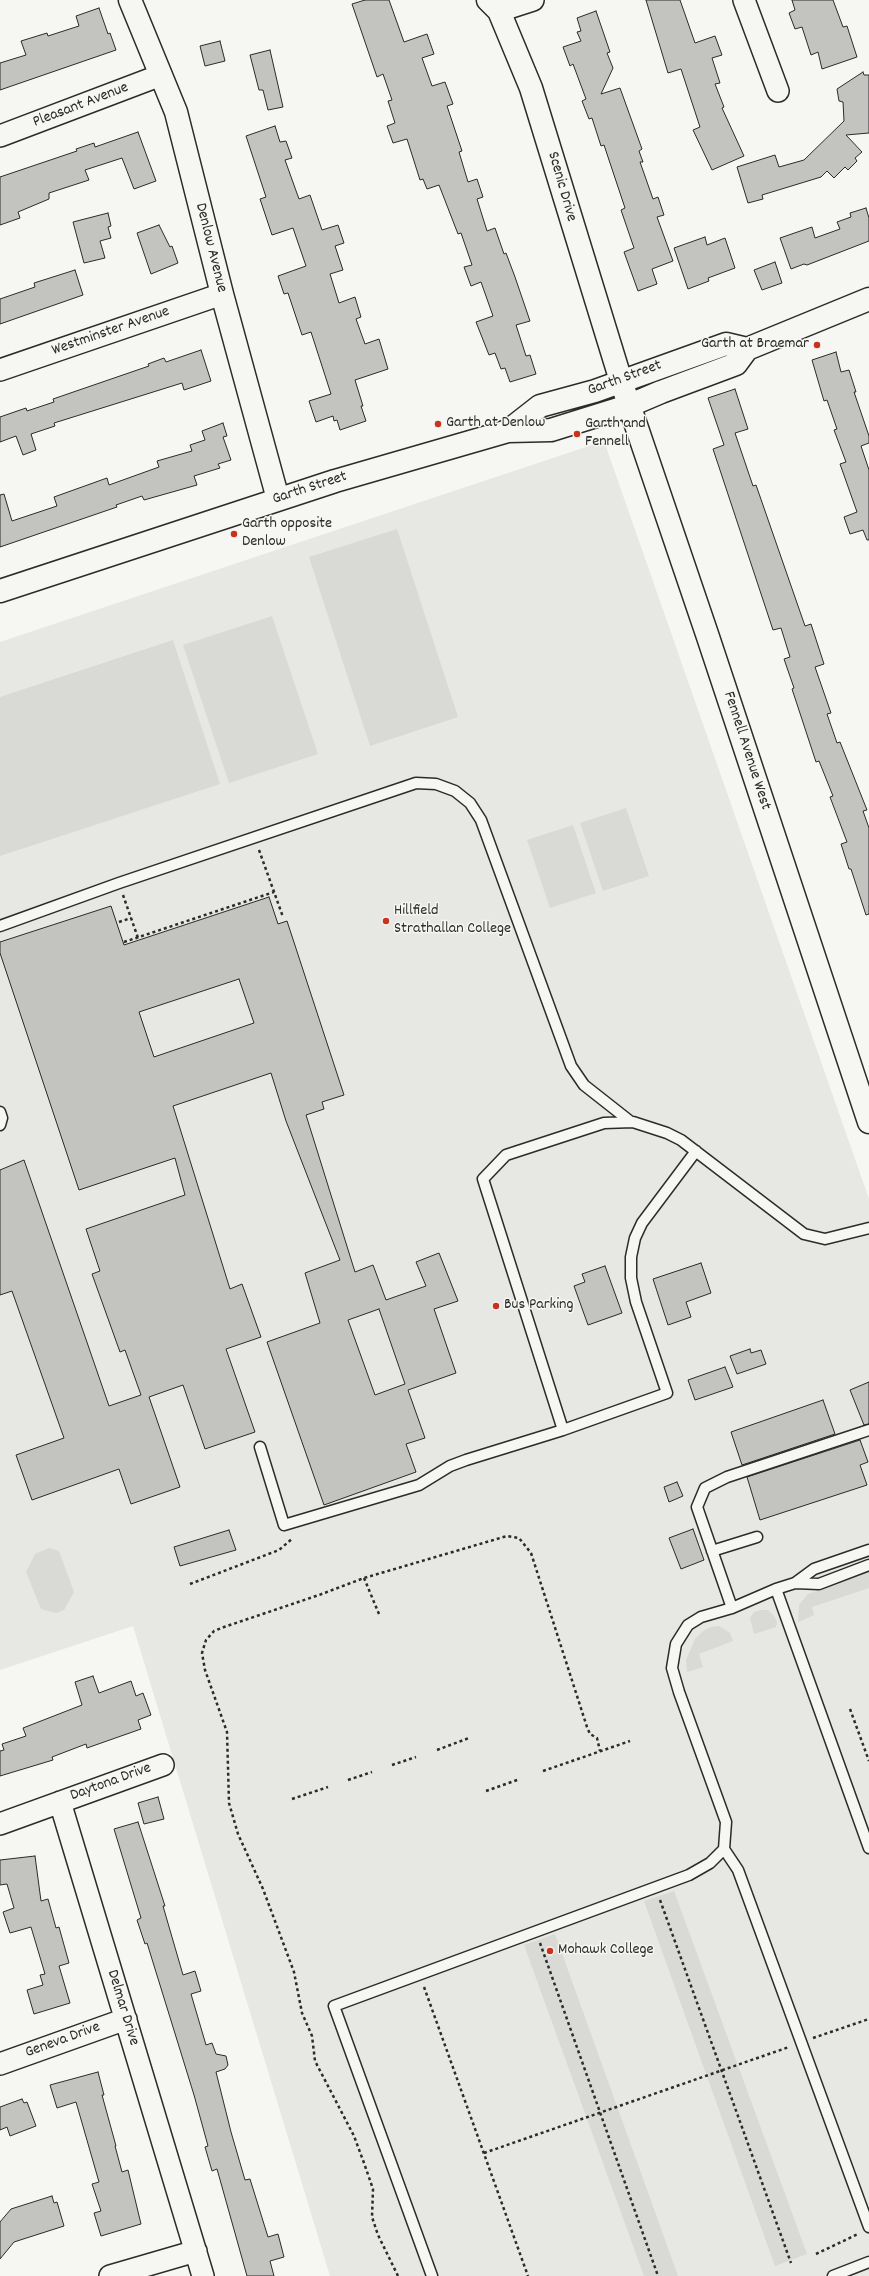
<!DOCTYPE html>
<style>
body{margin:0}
canvas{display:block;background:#f6f6f2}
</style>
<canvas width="869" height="2276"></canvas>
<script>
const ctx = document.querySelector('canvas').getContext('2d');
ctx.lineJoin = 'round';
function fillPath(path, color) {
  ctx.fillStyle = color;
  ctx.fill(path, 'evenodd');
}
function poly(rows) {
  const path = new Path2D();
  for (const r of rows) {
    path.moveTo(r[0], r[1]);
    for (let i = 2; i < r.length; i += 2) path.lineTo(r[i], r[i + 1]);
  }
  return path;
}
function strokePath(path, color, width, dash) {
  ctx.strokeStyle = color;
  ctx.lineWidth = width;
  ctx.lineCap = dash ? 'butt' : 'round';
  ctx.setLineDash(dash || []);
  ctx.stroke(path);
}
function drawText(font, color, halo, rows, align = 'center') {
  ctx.font = font + ' Dekko,sans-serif';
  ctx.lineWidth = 3;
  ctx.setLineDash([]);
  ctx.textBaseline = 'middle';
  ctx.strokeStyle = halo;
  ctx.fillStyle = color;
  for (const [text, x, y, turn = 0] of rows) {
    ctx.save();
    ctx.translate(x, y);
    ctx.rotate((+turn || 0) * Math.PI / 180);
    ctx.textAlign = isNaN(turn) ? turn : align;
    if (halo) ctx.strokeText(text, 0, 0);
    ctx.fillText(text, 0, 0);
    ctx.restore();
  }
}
fillPath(poly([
 [604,441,869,1199,869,2276,330,2276,133,1626,0,1670,0,642]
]), '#e7e7e3');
fillPath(poly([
 [397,529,458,717,370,746,309,557],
 [272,616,318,754,229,783,183,645],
 [173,640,220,784,0,856,0,697],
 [626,808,649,876,603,891,580,823],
 [573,825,596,893,550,908,527,840],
 [49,1548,59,1551,74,1592,64,1610,56,1613,41,1609,26,1572,35,1554],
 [869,1572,869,1588,812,1607,814,1615,798,1622,799,1605,808,1594],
 [760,1610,768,1610,774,1616,777,1622,776,1627,754,1634,750,1618,754,1612],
 [719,1626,730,1633,733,1641,699,1654,703,1667,687,1672,686,1660,695,1639,703,1631,711,1627],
 [674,1891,807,2254,775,2266,644,1901],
 [555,1934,659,2223,678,2276,644,2276,524,1945]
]), '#d9d9d5');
const building = poly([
 [365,0,389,0,404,42,427,34,434,54,422,58,432,86,445,82,453,104,447,106,462,151,459,152,468,182,477,179,483,197,477,199,487,231,495,228,504,254,506,253,515,277,530,321,516,325,526,356,530,355,536,374,510,382,505,368,501,369,495,353,489,355,476,322,493,316,481,282,471,286,464,267,472,265,461,233,458,234,439,185,427,189,423,179,420,180,407,139,393,143,387,126,395,123,388,101,392,100,383,74,377,77,352,4,365,0],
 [646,0,680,0,695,43,715,36,722,55,712,58,720,83,715,84,724,107,722,108,744,156,712,170,693,130,700,127,681,69,668,73,646,0],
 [792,0,833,0,843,27,847,26,857,57,822,69,818,52,811,55,802,27,795,29,789,13,795,10,792,0],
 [99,8,108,34,110,33,116,50,0,90,0,63,26,55,21,41,47,33,48,36,79,26,76,16,99,8],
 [596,11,610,52,607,53,613,68,601,94,620,88,642,149,639,151,643,162,640,162,653,199,658,197,664,215,657,217,673,261,652,269,657,284,638,291,624,252,634,248,621,210,625,208,604,145,601,146,592,118,589,119,582,101,586,99,573,64,570,66,563,47,581,41,577,32,581,31,577,18,596,11],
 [220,41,225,61,205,66,200,46,220,41],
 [270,50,283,107,268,110,263,90,259,90,250,55,270,50],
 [863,72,864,75,869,75,869,133,846,135,862,152,855,158,857,161,848,170,845,167,834,178,827,171,821,177,762,195,763,199,748,203,737,167,775,155,779,167,804,160,844,121,843,102,839,101,837,89,863,72],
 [275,126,280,142,286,141,292,158,285,160,299,199,310,195,322,230,338,225,344,243,335,246,343,270,330,274,339,303,355,297,361,317,356,319,365,344,379,339,388,369,355,380,363,406,361,406,366,421,340,430,337,420,334,421,333,416,316,422,309,401,331,394,311,332,302,335,288,293,284,294,278,276,306,266,293,228,272,235,260,199,266,197,246,136,275,126],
 [138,132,156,181,134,189,122,158,85,170,89,180,49,193,49,199,18,212,20,218,0,225,0,177,77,151,76,149,94,143,95,147,138,132],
 [866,208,869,218,869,241,807,265,804,264,791,269,780,238,812,227,815,238,840,229,837,222,851,217,850,213,866,208],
 [108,213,111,226,108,227,111,238,100,241,105,258,84,263,73,222,108,213],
 [159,225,170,247,172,246,178,263,151,274,137,233,159,225],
 [705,237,707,245,725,238,735,268,708,278,709,281,688,289,674,248,705,237],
 [775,262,782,283,762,290,754,270,775,262],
 [75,270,83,295,0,324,0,299,35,287,34,283,75,270],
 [201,350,211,381,184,390,182,383,54,423,55,426,31,434,36,450,23,455,16,436,0,442,0,417,26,408,27,411,54,402,53,399,149,366,148,364,164,358,166,362,201,350],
 [836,352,841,372,849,370,856,392,854,392,869,436,869,443,861,446,869,470,869,540,867,540,863,530,850,534,844,517,857,512,840,464,846,462,834,430,837,429,827,400,824,401,812,360,836,352],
 [735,389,748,429,735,433,753,486,756,485,805,626,811,624,824,664,815,667,831,713,827,714,837,743,840,742,867,810,863,811,869,828,869,914,866,915,851,869,849,869,841,844,847,842,830,797,833,796,819,761,816,762,792,689,794,688,784,659,790,657,781,628,773,630,713,449,724,445,708,398,735,389],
 [223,423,227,436,223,437,231,460,218,464,220,468,194,476,197,485,144,500,142,496,116,505,117,507,0,547,0,495,4,494,12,521,57,506,54,497,107,478,109,485,159,467,157,461,192,451,190,445,205,440,202,431,223,423],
 [269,897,278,924,287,921,344,1095,322,1102,324,1109,306,1115,355,1272,373,1265,386,1300,426,1286,416,1262,439,1253,458,1301,434,1309,456,1373,408,1390,425,1438,406,1444,416,1472,324,1505,267,1342,320,1323,305,1273,340,1260,286,1121,271,1073,173,1106,230,1289,242,1284,261,1337,226,1349,255,1432,205,1449,183,1385,149,1397,180,1487,131,1504,119,1469,32,1500,16,1455,64,1438,12,1291,0,1295,0,1170,24,1160,109,1406,141,1395,125,1350,120,1352,92,1274,100,1271,86,1229,185,1195,175,1158,79,1190,0,953,0,942,111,906,124,945,269,897],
 [239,979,254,1023,154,1057,139,1012,239,979],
 [379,1309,405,1384,375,1395,348,1320,379,1309],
 [701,1263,711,1293,686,1302,691,1317,668,1325,653,1279,701,1263],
 [605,1266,622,1313,588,1325,574,1286,585,1282,582,1274,605,1266],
 [750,1349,751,1353,761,1350,766,1364,737,1374,730,1356,750,1349],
 [725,1367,733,1387,695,1400,688,1380,725,1367],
 [869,1382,869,1424,864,1425,850,1390,869,1382],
 [823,1400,835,1434,742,1465,731,1432,823,1400],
 [860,1440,868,1462,860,1465,867,1485,760,1520,747,1477,860,1440],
 [677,1482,683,1496,669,1502,664,1487,677,1482],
 [693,1529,704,1560,681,1569,669,1538,693,1529],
 [229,1530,236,1550,180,1566,174,1547,229,1530],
 [93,1676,99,1693,131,1681,136,1696,143,1693,151,1715,138,1720,141,1729,87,1748,86,1744,52,1757,53,1760,0,1776,0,1751,4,1750,2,1744,26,1736,23,1728,82,1705,75,1682,93,1676],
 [158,1797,164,1819,144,1824,138,1803,158,1797],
 [138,1822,165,1906,163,1906,183,1975,195,1971,201,1991,191,1994,206,2045,212,2043,216,2054,226,2056,228,2065,225,2069,216,2072,231,2132,245,2180,250,2179,268,2237,278,2234,284,2257,270,2261,274,2276,247,2276,217,2169,212,2171,205,2147,208,2146,194,2095,147,1943,145,1944,137,1920,141,1918,114,1829,138,1822],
 [35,1856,41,1901,48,1899,56,1928,59,1927,69,1963,59,1966,70,2003,34,2014,27,1990,43,1985,40,1975,45,1974,31,1927,10,1933,3,1912,14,1908,7,1884,0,1885,0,1860,35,1856],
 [98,2072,104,2095,102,2095,116,2146,115,2146,122,2172,128,2170,141,2224,101,2236,94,2213,101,2211,92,2184,99,2182,76,2102,57,2108,50,2085,98,2072],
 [22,2099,24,2103,27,2102,36,2126,10,2136,7,2127,0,2130,0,2107,22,2099],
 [52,2196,54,2203,57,2202,64,2226,14,2242,0,2259,0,2222,11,2209,52,2196]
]);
fillPath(building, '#c3c3c0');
strokePath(building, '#2b2b2b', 1);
const service = poly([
 [0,926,119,883,416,783,436,784,455,791,470,803,481,820,571,1066,584,1085,631,1122],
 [0,1112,2,1118,0,1125],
 [563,1430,483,1179,506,1155,604,1123,633,1122,667,1133,681,1140,804,1234,825,1239,869,1228],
 [260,1447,284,1525,419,1485,450,1466,466,1460,563,1430,667,1393,636,1302,631,1278,631,1257,635,1238,642,1223,696,1151],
 [712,1551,757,1537],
 [795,1583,814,1569,869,1550],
 [776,1589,869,1848],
 [732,1608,697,1507,705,1488,727,1477,869,1430],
 [724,1849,738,1870,869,2227],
 [432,2276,334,2006,689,1875,710,1863,724,1849,726,1822,679,1692,672,1668,676,1644,688,1625,701,1617,732,1608,776,1589,795,1583,819,1584,869,1565],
 [833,2276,869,2262]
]);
const minor = poly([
 [744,0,778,91],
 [499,11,533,0],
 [0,136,161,75],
 [0,370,222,294],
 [60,1802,203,2276],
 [0,1824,163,1765],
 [0,2064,126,2019],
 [110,2276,196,2251]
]);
const tertiary = poly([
 [130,0,176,112,222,294,278,499],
 [488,0,499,11,531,88,621,381]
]);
const secondary = poly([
 [621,381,708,637,869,1122],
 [508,431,540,406,595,391,726,344,747,349],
 [0,591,335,481,508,431,551,430,628,406,661,392,736,364,747,349,869,299]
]);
strokePath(service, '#2b2b2b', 13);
strokePath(minor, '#2b2b2b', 24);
strokePath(tertiary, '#2b2b2b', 25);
strokePath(secondary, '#2b2b2b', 25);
strokePath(poly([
 [259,850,283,917],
 [123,895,138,938],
 [119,922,131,918],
 [124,942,274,892],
 [364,1578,379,1614],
 [190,1584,279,1550,293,1538],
 [850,1709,869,1761],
 [437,1750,469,1738],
 [392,1765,416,1757],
 [543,1771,630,1741],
 [348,1780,372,1772],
 [486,1791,520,1779],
 [292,1799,328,1787],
 [660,1900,791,2263],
 [540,1943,658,2276],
 [424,1987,528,2276],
 [813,2038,869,2019],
 [484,2153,789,2047],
 [816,2254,858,2234],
 [398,2276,378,2235,372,2217,373,2189,364,2163,354,2136,315,2061,312,2036,302,2013,294,1972,263,1889,238,1834,229,1803,227,1732,205,1670,202,1653,206,1640,214,1631,224,1627,319,1595,364,1578,507,1536,519,1538,531,1553,587,1727,590,1734,597,1738,600,1751]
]), '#2b2b2b', 2.5, [3, 3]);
strokePath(service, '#f6f6f2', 10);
strokePath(minor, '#f6f6f2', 21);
strokePath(tertiary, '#f6f6f2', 22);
strokePath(secondary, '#f6f6f2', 22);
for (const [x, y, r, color] of [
 [817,345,4,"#c8321e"],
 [438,424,4,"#c8321e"],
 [577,434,4,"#c8321e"],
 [234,534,4,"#c8321e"],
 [386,921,4,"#c8321e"],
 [496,1306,4,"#c8321e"],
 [550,1951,4,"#c8321e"]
]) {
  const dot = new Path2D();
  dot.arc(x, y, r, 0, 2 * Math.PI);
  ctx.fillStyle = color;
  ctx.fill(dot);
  strokePath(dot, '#f6f6f2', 1.5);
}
drawText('16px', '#2b2b2b', '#f6f6f2', [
 ["Pleasant Avenue",81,106,-21],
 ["Scenic Drive",561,187,74],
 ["Denlow Avenue",210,248,76],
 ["Westminster Avenue",111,332,-19],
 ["Garth Street",625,379,-20],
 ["Garth Street",310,489,-18],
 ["Fennell Avenue West",746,751,72],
 ["Daytona Drive",111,1783,-20],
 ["Delmar Drive",122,2008,73],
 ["Geneva Drive",63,2041,-20]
]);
drawText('16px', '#2b2b2b', '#f6f6f2', [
 ["Garth at Braemar",809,345,"right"],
 ["Garth at Denlow",446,424],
 ["Garth and",585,425],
 ["Fennell",585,443],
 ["Garth opposite",242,525],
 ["Denlow",242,543],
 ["Hillfield",394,912],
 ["Strathallan College",394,930],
 ["Bus Parking",504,1306],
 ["Mohawk College",558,1951]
], 'left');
</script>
